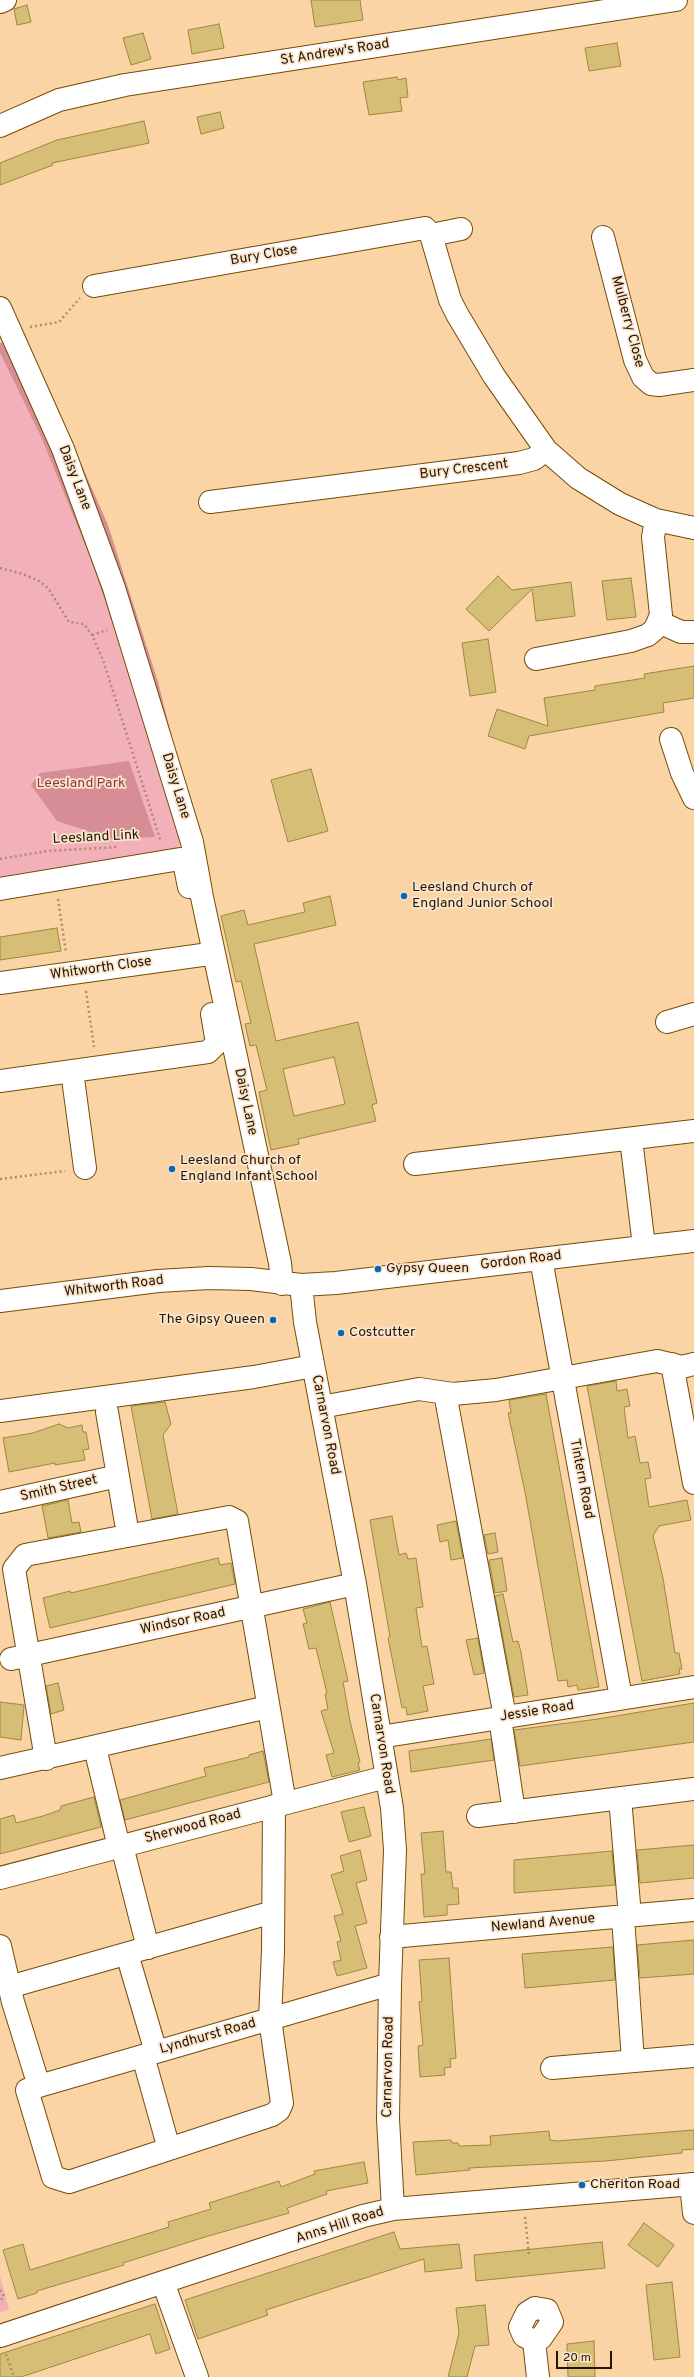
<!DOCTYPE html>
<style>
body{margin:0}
#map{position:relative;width:694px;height:2377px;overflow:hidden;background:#fbd4a5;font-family:Overpass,sans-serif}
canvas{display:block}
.scale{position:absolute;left:556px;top:2351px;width:56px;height:18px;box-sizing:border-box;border:2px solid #261400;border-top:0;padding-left:5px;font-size:12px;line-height:14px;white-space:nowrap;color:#261400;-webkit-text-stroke:3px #f9e5ce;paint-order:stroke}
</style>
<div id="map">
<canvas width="694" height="2377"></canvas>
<div class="scale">20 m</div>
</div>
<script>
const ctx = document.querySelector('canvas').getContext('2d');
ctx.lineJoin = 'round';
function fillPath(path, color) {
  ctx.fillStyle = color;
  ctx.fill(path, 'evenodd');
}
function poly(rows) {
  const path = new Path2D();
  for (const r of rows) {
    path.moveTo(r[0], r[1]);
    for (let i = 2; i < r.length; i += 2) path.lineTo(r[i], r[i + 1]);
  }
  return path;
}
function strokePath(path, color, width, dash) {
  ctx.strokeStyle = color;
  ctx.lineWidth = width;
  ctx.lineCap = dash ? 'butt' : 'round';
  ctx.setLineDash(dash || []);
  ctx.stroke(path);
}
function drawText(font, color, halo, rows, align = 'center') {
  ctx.font = font + ' Overpass,sans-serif';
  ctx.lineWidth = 3.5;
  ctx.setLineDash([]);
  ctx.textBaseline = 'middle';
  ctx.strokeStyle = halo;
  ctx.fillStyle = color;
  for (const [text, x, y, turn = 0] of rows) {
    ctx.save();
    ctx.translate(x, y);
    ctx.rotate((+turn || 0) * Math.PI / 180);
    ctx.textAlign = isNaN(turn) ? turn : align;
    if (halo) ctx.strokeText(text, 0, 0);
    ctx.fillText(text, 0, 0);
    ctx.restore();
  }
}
fillPath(poly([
 [0,353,41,437,92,562,183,843,171,851,0,878],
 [0,2276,9,2309,0,2313]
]), '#f2b1b9');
fillPath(poly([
 [26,339,108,525,158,682,198,840,139,705,92,562,41,437,0,353,0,343],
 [129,761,155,837,112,839,57,821,31,785,40,773]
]), '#d68d96');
const building = poly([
 [311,0,360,0,363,20,315,27,311,0],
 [27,5,31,22,17,25,14,9,27,5],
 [219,24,224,48,192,54,188,30,219,24],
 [143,33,151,59,131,65,123,38,143,33],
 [617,43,621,66,589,71,585,48,617,43],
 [397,77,398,80,406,78,408,97,400,98,402,111,369,115,363,82,397,77],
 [220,112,224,128,201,134,197,117,220,112],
 [144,121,149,143,52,163,53,165,0,185,0,163,57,140,144,121],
 [498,576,512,590,571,582,575,616,536,621,532,589,489,631,466,609,498,576],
 [631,578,636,617,607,620,602,581,631,578],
 [488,639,496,692,470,696,462,643,488,639],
 [694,666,694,698,663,703,664,712,529,736,525,749,488,736,497,709,548,726,544,698,595,690,595,686,645,678,644,674,694,666],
 [311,769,328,831,288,842,271,780,311,769],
 [330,896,336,925,254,944,276,1041,358,1022,377,1103,372,1105,376,1121,298,1139,299,1144,271,1150,259,1092,267,1090,256,1045,250,1046,245,1024,251,1023,241,981,236,982,221,916,244,910,248,925,305,912,303,903,330,896],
 [334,1057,345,1104,294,1116,283,1069,334,1057],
 [57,928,61,951,0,960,0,937,57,928],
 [616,1381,617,1391,627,1389,630,1406,624,1407,628,1438,635,1436,640,1463,648,1462,651,1478,645,1479,649,1507,687,1500,691,1520,659,1526,653,1536,663,1578,675,1653,679,1653,682,1669,679,1669,680,1674,642,1681,587,1386,616,1381],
 [546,1394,599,1687,578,1690,577,1685,568,1687,567,1680,558,1681,525,1492,508,1413,511,1413,509,1400,546,1394],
 [165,1402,171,1424,163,1435,178,1514,152,1519,131,1406,165,1402],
 [59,1424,68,1428,82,1425,83,1432,86,1432,89,1449,83,1450,85,1460,55,1465,55,1463,9,1472,3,1438,33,1433,59,1424],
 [68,1500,72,1523,79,1522,81,1532,48,1538,42,1506,68,1500],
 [392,1516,399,1555,406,1553,408,1559,416,1558,423,1607,416,1608,422,1647,427,1646,434,1684,423,1686,428,1711,407,1715,406,1707,402,1708,388,1638,390,1637,370,1520,392,1516],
 [456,1521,463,1558,451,1560,448,1540,440,1542,437,1525,456,1521],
 [495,1533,498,1552,488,1554,484,1535,495,1533],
 [218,1558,220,1565,231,1563,235,1584,50,1628,43,1598,70,1591,71,1593,218,1558],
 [502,1558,507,1591,495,1593,489,1560,502,1558],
 [503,1594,513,1642,518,1641,521,1652,528,1695,514,1697,495,1596,503,1594],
 [330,1602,348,1681,343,1682,350,1721,360,1762,358,1763,360,1770,332,1777,326,1755,334,1753,321,1711,328,1709,325,1694,327,1693,316,1648,309,1649,303,1624,307,1623,303,1609,330,1602],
 [478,1638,484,1673,474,1675,466,1640,478,1638],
 [58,1683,64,1710,51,1714,46,1686,58,1683],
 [0,1702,24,1705,21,1740,0,1737,0,1702],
 [694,1703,694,1742,520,1766,514,1730,598,1719,694,1703],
 [491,1739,494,1760,411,1772,409,1751,491,1739],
 [263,1751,269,1782,125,1820,120,1800,206,1776,204,1768,249,1757,249,1755,263,1751],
 [94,1797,101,1827,0,1854,0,1819,14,1815,16,1823,43,1816,60,1810,61,1806,94,1797],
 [364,1807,371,1836,349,1842,341,1812,364,1807],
 [443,1831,446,1872,451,1872,453,1888,458,1888,459,1904,447,1905,447,1915,424,1917,421,1874,425,1874,421,1833,443,1831],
 [694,1845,694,1878,640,1883,637,1850,694,1845],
 [360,1850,367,1880,356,1883,367,1923,355,1926,367,1968,337,1976,333,1962,341,1960,337,1942,341,1941,334,1916,343,1914,331,1875,344,1871,340,1856,360,1850],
 [612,1851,615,1885,514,1893,514,1860,612,1851],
 [694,1940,694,1974,640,1978,637,1945,694,1940],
 [613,1947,615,1980,525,1988,522,1954,613,1947],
 [449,1958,456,2058,450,2059,451,2067,444,2068,445,2075,420,2077,418,2046,423,2045,419,2002,422,2001,419,1960,449,1958],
 [694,2130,694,2149,682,2150,682,2153,606,2161,469,2168,470,2170,416,2175,413,2142,451,2140,452,2143,458,2143,459,2146,491,2145,490,2136,549,2131,550,2140,557,2141,694,2130],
 [364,2162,368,2183,326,2191,327,2194,287,2208,289,2213,205,2237,123,2263,124,2265,37,2291,37,2293,18,2299,3,2250,23,2244,30,2270,169,2227,168,2222,211,2209,209,2203,279,2181,281,2187,315,2174,314,2171,364,2162],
 [644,2223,674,2245,658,2267,628,2245,644,2223],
 [394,2232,400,2249,459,2244,462,2268,425,2272,424,2259,266,2310,268,2315,198,2339,185,2300,394,2232],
 [602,2242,605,2268,476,2281,474,2255,602,2242],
 [672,2282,680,2357,654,2360,646,2285,672,2282],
 [155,2304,170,2349,156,2354,150,2334,21,2377,0,2377,0,2354,155,2304],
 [485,2305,489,2345,475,2346,467,2377,448,2377,459,2333,456,2308,485,2305],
 [594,2341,595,2377,568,2377,567,2344,594,2341]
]);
fillPath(building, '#d6be77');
strokePath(building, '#9e8741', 1);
const minor = poly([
 [0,2,5,0],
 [0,126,59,100,125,85,676,0],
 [431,235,461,229],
 [603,237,635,360,643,377,651,384,659,385,694,380],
 [94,286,425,228,431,235,450,300,457,314,494,376,546,450],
 [0,308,63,449,114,588,192,842,202,897,280,1263,282,1284],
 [210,502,519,463,534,459,546,450,578,478,620,504,656,520,694,528],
 [659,622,681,632,694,632],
 [536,659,631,641,648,635,655,629,661,615,653,537,656,520],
 [671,739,682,773,694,798],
 [0,889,180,859,184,862,189,887],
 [0,983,202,955],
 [667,1022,694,1014],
 [72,1071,85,1168],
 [0,1081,208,1052,217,1043,212,1014],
 [631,1139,644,1246],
 [415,1164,694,1131],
 [541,1259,621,1698],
 [301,1285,305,1322,355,1584,392,1808,395,1850,390,1984,388,2119,393,2209],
 [0,1301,158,1281,209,1278,251,1279,301,1285,336,1283,694,1241],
 [672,1364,694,1483],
 [445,1393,505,1717],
 [321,1407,419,1389,453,1394,496,1390,657,1361,682,1367,694,1364],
 [0,1411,254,1377,313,1366],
 [107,1412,126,1523],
 [0,1502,118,1476],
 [11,1659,355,1584],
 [500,1718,514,1812],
 [380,1737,694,1687],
 [95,1748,119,1847],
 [46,1759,14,1569,25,1555,229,1517,237,1521,285,1803],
 [0,1768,268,1707],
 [620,1798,630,1916],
 [274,1806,273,1951,270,2019,282,2103,279,2110,272,2115,69,2182,53,2177,27,2090,39,2086,270,2019,390,1984],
 [478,1816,694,1789],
 [122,1846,148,1948],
 [0,1878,386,1777],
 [623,1917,633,2061],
 [391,1937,694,1910],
 [0,1946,13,2002,39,2086],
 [127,1954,156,2052],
 [9,1987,273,1912],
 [143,2056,169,2149],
 [552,2068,694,2056],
 [691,2184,694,2213],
 [163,2282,197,2377],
 [535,2308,547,2310,552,2322,541,2338,534,2341,524,2336,520,2327,527,2313,535,2308],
 [0,2336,363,2216,393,2209,694,2184],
 [534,2341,538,2377]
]);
strokePath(minor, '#764b07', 24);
strokePath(poly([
 [30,327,59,322,80,298],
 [0,568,23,574,39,581,48,588,69,622,84,624,92,635,103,660,161,842],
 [92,635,107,630],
 [0,859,47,851,118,847],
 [58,899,66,953],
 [86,991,94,1047],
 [0,1179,65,1171],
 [525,2217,529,2255],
 [0,2290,4,2296,0,2301],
 [6,2354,14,2377]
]), '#ad8d68', 2.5, [2, 3]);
strokePath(minor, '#fff', 22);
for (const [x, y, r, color] of [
 [404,896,4,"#0b67b4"],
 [172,1169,4,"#0b67b4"],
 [378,1269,4,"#0b67b4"],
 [273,1320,4,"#0b67b4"],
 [341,1333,4,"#0b67b4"],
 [582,2185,4,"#0b67b4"]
]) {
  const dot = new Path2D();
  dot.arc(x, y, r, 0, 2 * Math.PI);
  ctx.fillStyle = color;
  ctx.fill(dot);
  strokePath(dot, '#f9e5ce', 1.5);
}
drawText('14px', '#261400', '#f9e5ce', [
 ["St Andrew's Road",335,53,-9],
 ["Bury Close",264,256,-10],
 ["Mulberry Close",627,322,75],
 ["Bury Crescent",464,470,-7],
 ["Daisy Lane",74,478,69],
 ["Daisy Lane",175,786,73],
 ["Leesland Link",96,838,-3],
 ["Whitworth Close",101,969,-8],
 ["Daisy Lane",245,1102,78],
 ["Gordon Road",521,1261,-7],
 ["Whitworth Road",114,1287,-7],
 ["Carnarvon Road",325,1425,79],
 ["Tintern Road",581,1479,79],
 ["Smith Street",59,1489,-13],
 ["Windsor Road",183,1622,-12],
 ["Jessie Road",537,1712,-9],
 ["Carnarvon Road",381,1744,81],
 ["Sherwood Road",193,1827,-15],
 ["Newland Avenue",543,1924,-5],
 ["Lyndhurst Road",208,2037,-16],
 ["Carnarvon Road",389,2067,-89],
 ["Anns Hill Road",340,2226,-18]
]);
drawText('14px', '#8c3445', '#f9e5ce', [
 ["Leesland Park",81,784]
]);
drawText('14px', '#261400', '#f9e5ce', [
 ["Leesland Church of",412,888],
 ["England Junior School",412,904],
 ["Leesland Church of",180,1161],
 ["England Infant School",180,1177],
 ["Gypsy Queen",386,1269],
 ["The Gipsy Queen",265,1320,"right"],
 ["Costcutter",349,1333],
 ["Cheriton Road",590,2185]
], 'left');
</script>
